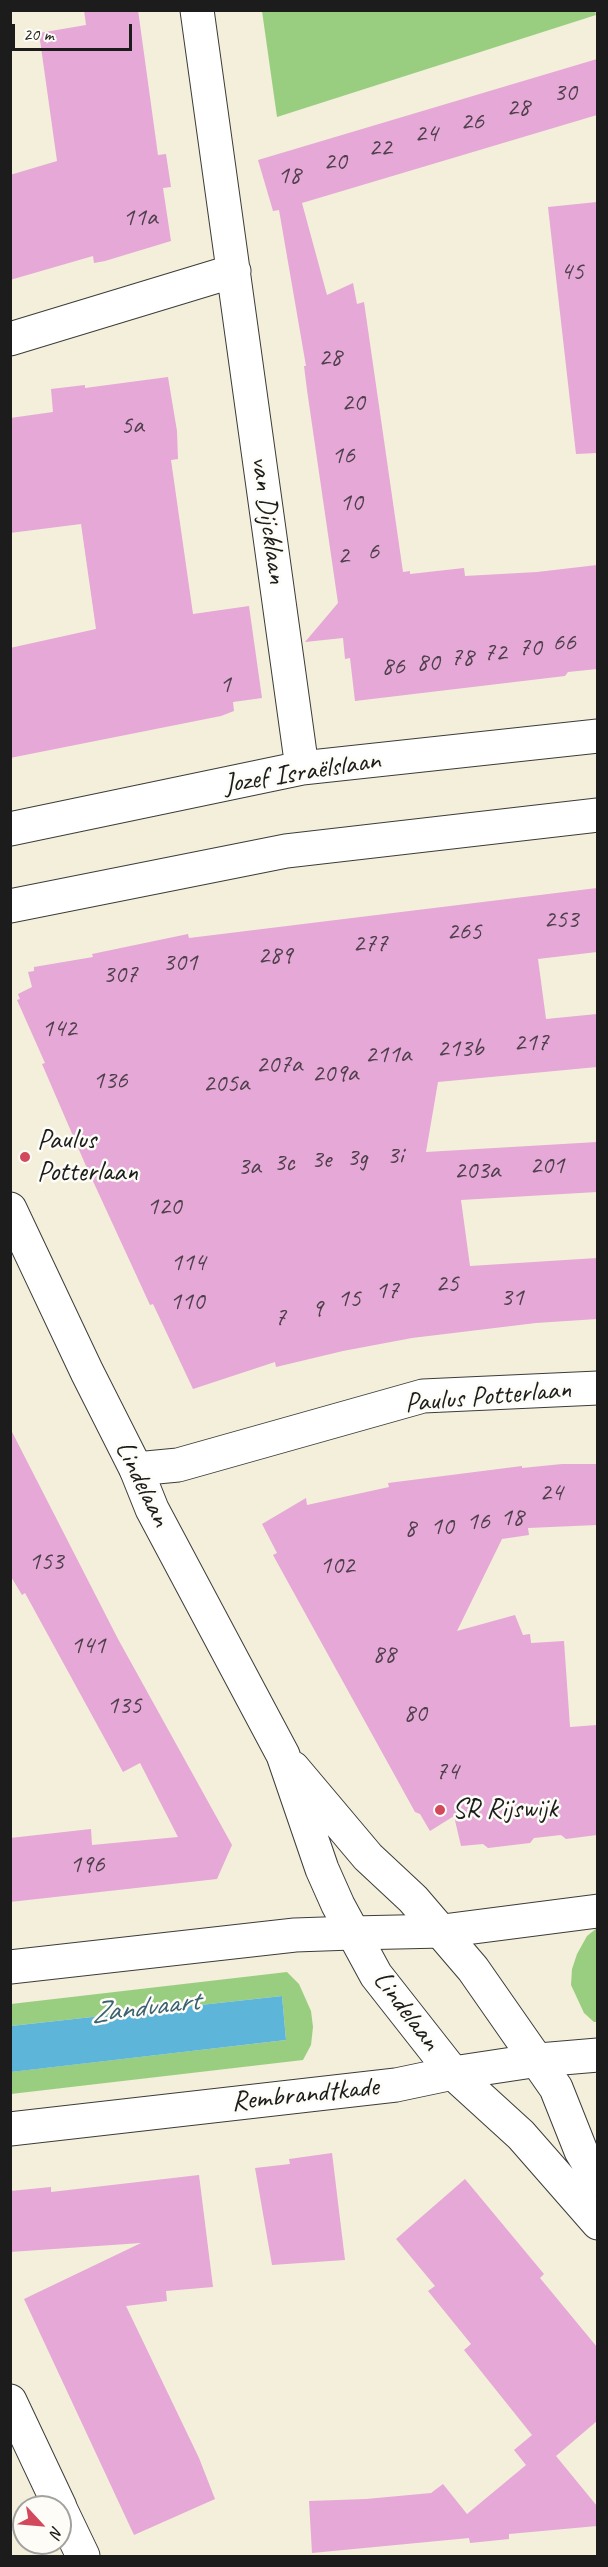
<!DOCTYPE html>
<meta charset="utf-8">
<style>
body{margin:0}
#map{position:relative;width:608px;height:2567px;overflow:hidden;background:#f3efdb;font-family:Caveat,sans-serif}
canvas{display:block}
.frame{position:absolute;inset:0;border:12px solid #1c1c1c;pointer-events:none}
.north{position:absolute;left:12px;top:2495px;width:60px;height:60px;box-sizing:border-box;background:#fdfcf7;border:2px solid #a3a29f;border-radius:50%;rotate:116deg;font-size:16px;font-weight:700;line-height:24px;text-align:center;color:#1c1c1c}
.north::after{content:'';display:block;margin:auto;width:21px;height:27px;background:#d1495b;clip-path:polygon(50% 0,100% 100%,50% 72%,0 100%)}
.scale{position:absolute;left:12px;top:24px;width:120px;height:27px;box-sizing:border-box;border:3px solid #1c1c1c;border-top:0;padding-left:8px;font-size:18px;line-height:21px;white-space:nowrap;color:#1c1c1c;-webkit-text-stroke:4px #fdfcf7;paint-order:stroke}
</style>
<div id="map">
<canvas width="608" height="2567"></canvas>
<div class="frame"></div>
<div class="north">N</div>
<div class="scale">20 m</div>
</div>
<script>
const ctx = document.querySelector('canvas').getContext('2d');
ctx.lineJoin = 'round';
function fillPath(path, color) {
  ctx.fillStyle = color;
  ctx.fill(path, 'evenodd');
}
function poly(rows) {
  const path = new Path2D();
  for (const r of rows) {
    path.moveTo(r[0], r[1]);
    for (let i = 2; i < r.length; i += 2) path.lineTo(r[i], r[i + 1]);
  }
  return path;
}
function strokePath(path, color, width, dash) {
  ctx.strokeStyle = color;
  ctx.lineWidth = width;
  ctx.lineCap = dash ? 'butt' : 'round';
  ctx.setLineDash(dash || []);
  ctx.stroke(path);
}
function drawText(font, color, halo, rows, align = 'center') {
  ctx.font = font + ' Caveat,sans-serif';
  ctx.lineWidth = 5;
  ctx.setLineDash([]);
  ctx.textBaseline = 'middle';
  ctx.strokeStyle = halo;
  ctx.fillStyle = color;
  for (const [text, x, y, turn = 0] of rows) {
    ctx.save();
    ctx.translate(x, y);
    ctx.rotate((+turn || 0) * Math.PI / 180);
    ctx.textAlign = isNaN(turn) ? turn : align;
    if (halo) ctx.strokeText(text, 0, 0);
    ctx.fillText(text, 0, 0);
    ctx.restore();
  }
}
fillPath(poly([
 [595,11,596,15,277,117,262,11],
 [597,1928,597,2022,594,2022,584,2013,571,1985,572,1969,577,1954,587,1936],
 [287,1972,299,1984,311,2011,313,2027,311,2045,303,2060,11,2094,10,2072,286,2040,282,1996,11,2026,11,2004]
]), '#99ce80');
fillPath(poly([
 [282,1996,286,2040,11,2072,11,2026]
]), '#5db5da');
fillPath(poly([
 [84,10,138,10,158,155,166,154,171,187,163,188,171,241,105,261,94,263,93,256,10,280,10,175,57,161,39,33,86,25],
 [597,59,597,115,302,203,327,295,353,283,357,304,364,302,403,572,410,571,410,574,464,568,465,576,537,572,597,565,597,669,568,672,565,676,355,701,350,658,345,659,343,638,305,642,338,603,307,390,304,366,306,366,279,210,273,211,258,160],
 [597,202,597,453,576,454,548,207],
 [168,377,177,431,178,459,171,460,193,614,249,606,262,698,233,702,234,711,221,716,10,758,10,648,96,629,81,524,10,533,10,418,53,412,51,389,85,385,85,388],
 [597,888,597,952,538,959,546,1019,597,1014,597,1067,438,1082,426,1152,597,1142,597,1192,461,1200,470,1266,597,1258,597,1319,536,1323,412,1338,343,1351,276,1367,275,1362,193,1389,153,1304,150,1305,86,1166,42,1064,45,1063,17,1000,20,999,18,994,32,987,28,972,34,971,34,967,93,957,92,954,188,934,189,938],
 [10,1428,118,1639,232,1845,217,1879,10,1902,10,1838,91,1829,92,1845,178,1837,140,1763,123,1772,25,1593,22,1595,10,1575],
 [562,1464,597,1464,597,1525,528,1528,529,1535,502,1539,457,1631,515,1615,523,1635,530,1634,531,1643,564,1641,570,1727,597,1725,597,1835,566,1839,561,1835,534,1838,530,1843,488,1848,483,1844,461,1846,454,1816,430,1831,420,1814,415,1812,284,1575,273,1555,277,1553,262,1524,306,1498,307,1505,389,1487,388,1483,522,1466,522,1468],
 [332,2153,345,2260,272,2265,255,2168,290,2164,289,2159],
 [199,2175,213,2287,166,2291,167,2301,126,2306,199,2458,215,2499,134,2535,24,2299,141,2243,10,2252,10,2191,51,2187,51,2192],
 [465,2179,544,2274,540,2278,597,2347,597,2421,556,2456,597,2506,597,2526,509,2534,509,2539,470,2543,469,2538,312,2553,309,2501,366,2499,431,2493,443,2484,467,2514,526,2465,514,2450,532,2435,464,2350,471,2344,428,2291,435,2286,396,2239]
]), '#e5a8d7');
const minor = poly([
 [197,10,302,768],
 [10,339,234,271],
 [10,829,302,768,598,736],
 [10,906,286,851,598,815],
 [136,1469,178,1465,423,1396,598,1388],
 [10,1967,295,1935,352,1933],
 [10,2129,396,2085,453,2073],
 [10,2401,60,2507],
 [60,2508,83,2556]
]);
const tertiary = poly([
 [352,1933,443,1931,598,1911],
 [453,2073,539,2060,598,2055]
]);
const secondary = poly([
 [10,1209,87,1372,136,1469,152,1509,283,1755,322,1869,338,1905,376,1975,453,2073,521,2135,598,2223],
 [293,1768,368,1857,413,1899,473,1969,556,2088,581,2151,598,2179]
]);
strokePath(minor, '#3c3c39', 35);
strokePath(tertiary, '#3c3c39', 35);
strokePath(secondary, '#3c3c39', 35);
strokePath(minor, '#fff', 33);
strokePath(tertiary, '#fff', 33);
strokePath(secondary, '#fff', 33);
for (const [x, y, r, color] of [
 [25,1157,6,"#d1495b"],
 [440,1810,6,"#d1495b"]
]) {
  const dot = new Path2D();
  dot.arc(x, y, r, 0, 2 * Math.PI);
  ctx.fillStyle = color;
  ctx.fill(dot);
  strokePath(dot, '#fdfcf7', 2);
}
drawText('26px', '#4e3f4b', null, [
 ["30",565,93],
 ["28",518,108],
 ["26",472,122],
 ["24",426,134],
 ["22",380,148],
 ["20",335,162],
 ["18",289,176],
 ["11a",140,218],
 ["45",572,272],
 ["28",330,358],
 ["20",353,403],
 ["5a",132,426],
 ["16",343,456],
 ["10",351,503],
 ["6",373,552],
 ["2",343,556],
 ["66",564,643],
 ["70",530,648],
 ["72",495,653],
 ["78",462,658],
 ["80",428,663],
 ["86",393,667],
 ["1",225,685],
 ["253",561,920],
 ["265",464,932],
 ["277",370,944],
 ["289",275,956],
 ["301",180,963],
 ["307",120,975],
 ["142",59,1029],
 ["217",531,1043],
 ["213b",460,1049],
 ["211a",388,1055],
 ["207a",279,1065],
 ["209a",335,1074],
 ["136",110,1081],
 ["205a",226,1084],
 ["3i",395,1156],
 ["3g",357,1158],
 ["3e",321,1160],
 ["3c",284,1163],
 ["201",547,1166],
 ["3a",249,1167],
 ["203a",477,1171],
 ["120",164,1207],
 ["114",188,1263],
 ["25",447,1284],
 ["17",387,1291],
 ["31",512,1298],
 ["15",349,1299],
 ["110",187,1302],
 ["9",317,1309],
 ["7",280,1318],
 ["24",551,1493],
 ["18",512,1518],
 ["16",478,1522],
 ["10",442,1527],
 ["8",410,1529],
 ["153",46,1562],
 ["102",337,1566],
 ["141",88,1646],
 ["88",384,1655],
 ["135",124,1706],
 ["80",415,1714],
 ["74",447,1772],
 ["196",87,1865]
]);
drawText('28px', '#1c1c1c', '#fdfcf7', [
 ["van Dijcklaan",268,520,82],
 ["Jozef Israëlslaan",302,773,-9],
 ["Paulus Potterlaan",488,1397,-5],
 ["Lindelaan",142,1484,64],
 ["Lindelaan",406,2011,53],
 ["Rembrandtkade",305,2095,-6]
]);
drawText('28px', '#1c1c1c', '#fdfcf7', [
 ["Paulus",37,1141],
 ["Potterlaan",37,1173],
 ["SR Rijswijk",452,1810]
], 'left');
drawText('italic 30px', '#396171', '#fdfcf7', [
 ["Zandvaart",145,2008,-7]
]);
</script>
